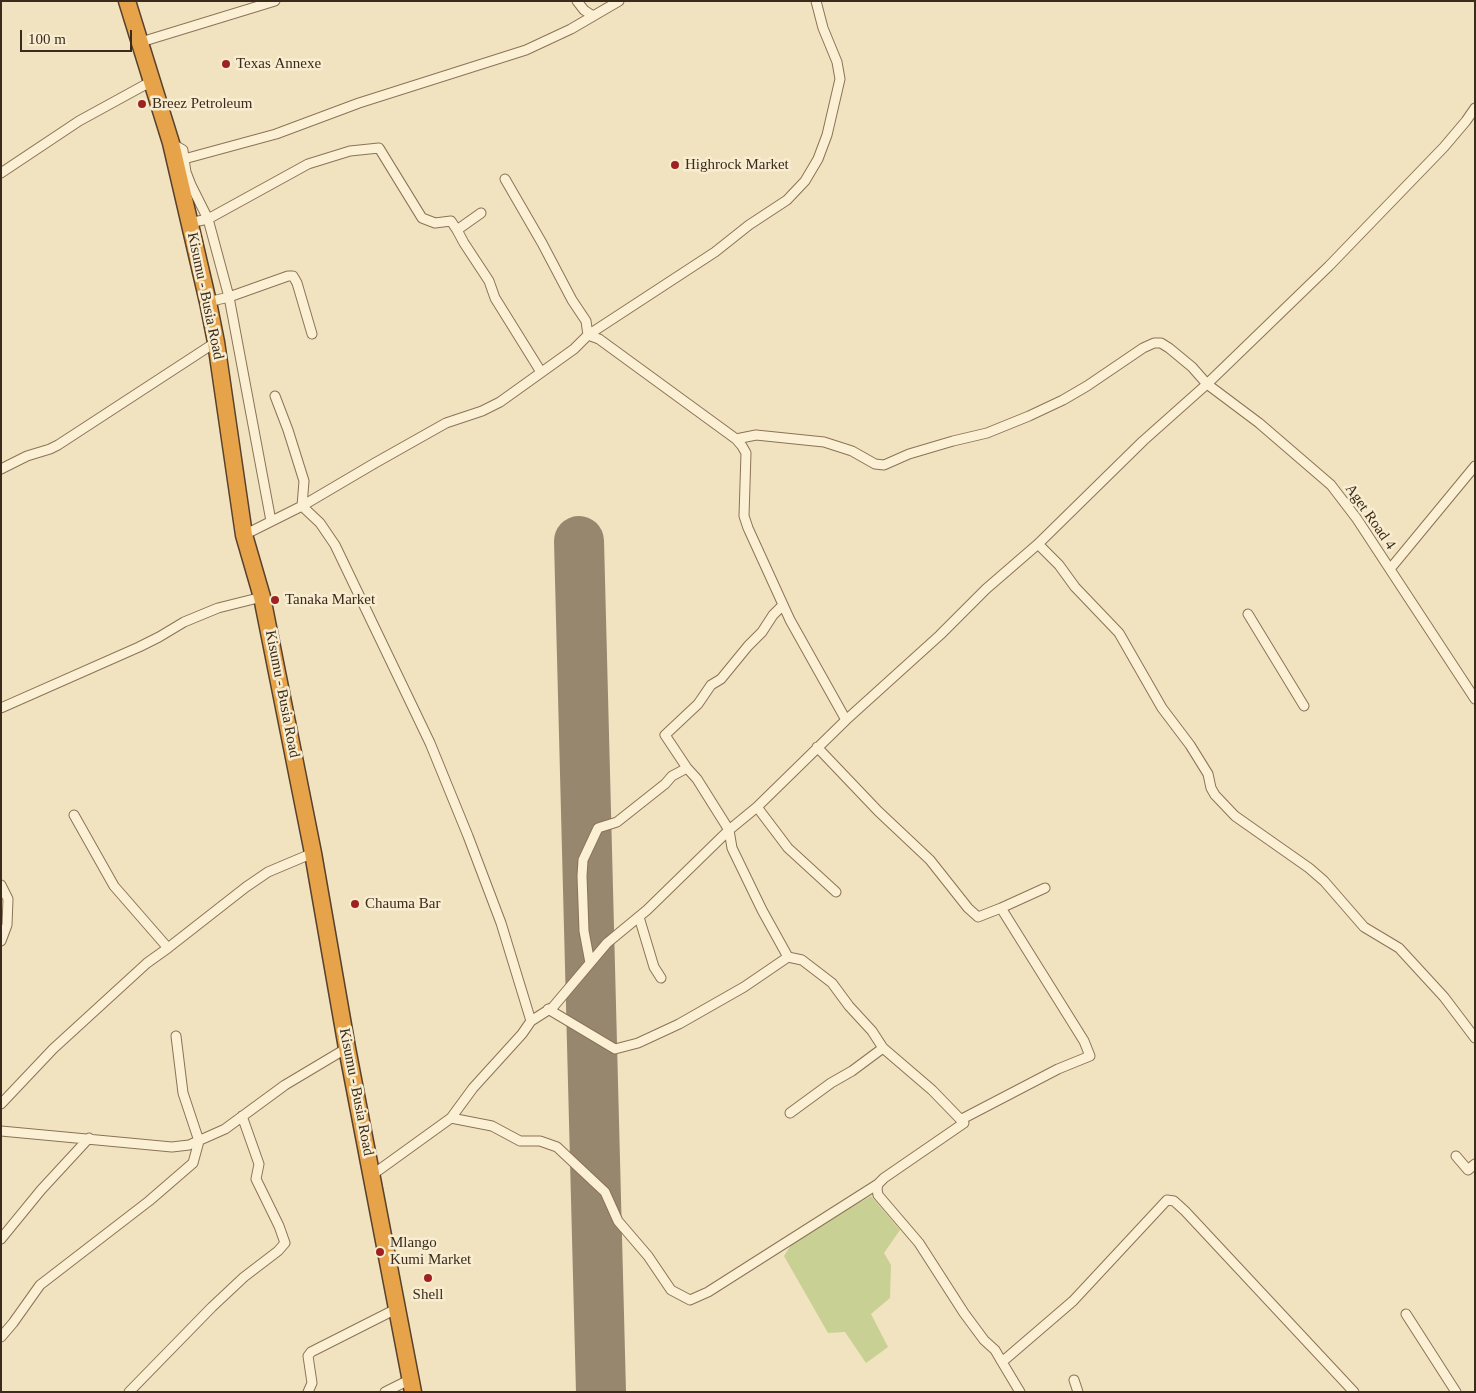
<!DOCTYPE html>
<style>
body{margin:0}
#map{position:relative;width:1476px;height:1393px;overflow:hidden;background:#f1e3c0;font-family:Georgia,serif}
canvas{display:block}
.frame{position:absolute;inset:0;border:2px solid #3a2b1c;pointer-events:none}
.scale{position:absolute;left:20px;top:30px;width:112px;height:22px;box-sizing:border-box;border:2px solid #3a2b1c;border-top:0;padding-left:6px;font-size:15px;line-height:18px;white-space:nowrap;color:#3a2b1c;-webkit-text-stroke:4px #f8edd0;paint-order:stroke}
</style>
<div id="map">
<canvas width="1476" height="1393"></canvas>
<div class="frame"></div>
<div class="scale">100 m</div>
</div>
<script>
const ctx = document.querySelector('canvas').getContext('2d');
ctx.lineJoin = 'round';
function fillPath(path, color) {
  ctx.fillStyle = color;
  ctx.fill(path, 'evenodd');
}
function poly(rows) {
  const path = new Path2D();
  for (const r of rows) {
    path.moveTo(r[0], r[1]);
    for (let i = 2; i < r.length; i += 2) path.lineTo(r[i], r[i + 1]);
  }
  return path;
}
function strokePath(path, color, width, dash) {
  ctx.strokeStyle = color;
  ctx.lineWidth = width;
  ctx.lineCap = dash ? 'butt' : 'round';
  ctx.setLineDash(dash || []);
  ctx.stroke(path);
}
function drawText(font, color, halo, rows, align = 'center') {
  ctx.font = font + ' Georgia,serif';
  ctx.lineWidth = 5;
  ctx.setLineDash([]);
  ctx.textBaseline = 'middle';
  ctx.strokeStyle = halo;
  ctx.fillStyle = color;
  for (const [text, x, y, turn = 0] of rows) {
    ctx.save();
    ctx.translate(x, y);
    ctx.rotate((+turn || 0) * Math.PI / 180);
    ctx.textAlign = isNaN(turn) ? turn : align;
    if (halo) ctx.strokeText(text, 0, 0);
    ctx.fillText(text, 0, 0);
    ctx.restore();
  }
}
fillPath(poly([
 [871,1196,900,1230,884,1253,891,1265,890,1298,871,1314,888,1347,866,1363,845,1332,828,1333,784,1256,795,1239]
]), '#c8d093');
strokePath(poly([
 [579,541,601,1392]
]), '#96876e', 50);
const street = poly([
 [577,1,584,10,593,16],
 [141,42,275,1],
 [171,143,183,150,184,159,276,134,359,103,526,50,571,29,619,1],
 [184,159,186,172,191,185,208,219,229,297,271,521],
 [1,173,79,121,152,81],
 [505,179,542,243,572,300,586,321,588,335,715,252,749,225,787,200,805,181,818,159,827,135,840,79,837,62,823,28,816,1],
 [189,223,208,219,308,164,350,151,379,148,422,218,435,223,451,221,457,230,464,243,489,281,495,298,541,372],
 [457,230,481,213],
 [208,302,229,297,288,276,293,276,297,283,312,334],
 [275,396,288,430,304,481,302,506,320,523,335,545,430,743,468,836,501,923,531,1021],
 [736,439,756,435,824,442,852,451,875,464,884,465,909,454,953,441,987,433,1029,416,1063,400,1087,386,1143,348,1154,343,1161,343,1169,348,1192,367,1207,384,1259,423,1331,485,1357,519,1475,699],
 [1,469,27,456,50,449,58,445,216,342],
 [244,535,302,506,375,463,446,423,482,411,500,402,574,349,588,335,599,339,736,439,742,446,746,453,744,516,748,528,790,620,846,720,940,635,986,589,1038,544,1143,441,1207,384,1329,266,1444,147,1466,121,1475,108],
 [1038,544,1059,565,1075,587,1119,633,1162,708,1190,745,1208,774,1211,788,1215,795,1235,816,1309,868,1324,881,1364,927,1399,948,1444,997,1475,1038],
 [1390,569,1475,466],
 [1248,614,1304,706],
 [1,708,139,647,159,637,184,622,218,608,262,597],
 [817,747,878,811,930,860,968,908,978,917,1001,908,1045,888],
 [687,768,665,735,698,704,711,685,721,679,748,646,762,632,773,615,783,605],
 [757,807,788,848,836,892],
 [74,815,114,886,168,948],
 [1,885,8,899,7,925,1,941],
 [639,917,654,967,661,978],
 [590,963,584,931,582,876,583,860,598,828,617,822,665,784,672,776,687,768,697,779,729,830,732,848,762,910,788,957,802,960,832,983,849,1006,872,1031,883,1048,932,1090,964,1123,884,1178,878,1184,877,1189,878,1195,919,1243,964,1313,984,1340,995,1350,1002,1362],
 [548,1009,615,1049,638,1043,679,1024,744,987,788,957],
 [1,1104,53,1049,147,963,168,948,246,887,268,872,313,853],
 [790,1113,831,1083,852,1071,883,1048],
 [451,1118,492,1126,520,1141,540,1141,557,1147,605,1192,618,1221,648,1256,671,1290,690,1300,708,1292,878,1184],
 [962,1119,1058,1069,1090,1056,1084,1041,1001,908],
 [1,1131,172,1147,189,1145,225,1129,285,1085,347,1048],
 [1456,1156,1468,1170,1475,1164],
 [372,1175,451,1118,473,1088,522,1034,531,1021,553,1007,607,943,647,910,729,830,757,807,846,720],
 [1,1239,41,1190,89,1138],
 [1406,1314,1456,1392],
 [1,1337,13,1323,40,1285,149,1201,193,1163,199,1141,183,1093,176,1036],
 [1074,1380,1078,1392],
 [129,1392,212,1307,244,1277,278,1251,285,1243,279,1226,256,1179,259,1164,242,1116],
 [308,1392,312,1383,308,1356,311,1352,398,1308],
 [385,1392,411,1379],
 [1020,1392,1002,1362,1073,1301,1167,1200,1174,1201,1185,1211,1354,1392]
]);
const highway = poly([
 [127,1,171,143,208,302,216,342,244,535,262,597,313,853,347,1048,413,1392]
]);
strokePath(street, '#8b7357', 11);
strokePath(highway, '#59412b', 19);
strokePath(street, '#fbf0d4', 9);
strokePath(highway, '#e7a34a', 16);
for (const [x, y, r, color] of [
 [226,64,5,"#9e2222"],
 [142,104,5,"#9e2222"],
 [675,165,5,"#9e2222"],
 [275,600,5,"#9e2222"],
 [355,904,5,"#9e2222"],
 [380,1252,5,"#9e2222"],
 [428,1278,5,"#9e2222"]
]) {
  const dot = new Path2D();
  dot.arc(x, y, r, 0, 2 * Math.PI);
  ctx.fillStyle = color;
  ctx.fill(dot);
  strokePath(dot, '#f8edd0', 2);
}
drawText('15px', '#3a2b1c', '#f8edd0', [
 ["Texas Annexe",236,64],
 ["Breez Petroleum",152,104],
 ["Highrock Market",685,165],
 ["Tanaka Market",285,600],
 ["Chauma Bar",365,904],
 ["Mlango",390,1243],
 ["Kumi Market",390,1260],
 ["Shell",428,1295,"center"]
], 'left');
drawText('15px', '#3a2b1c', '#f8edd0', [
 ["Kisumu - Busia Road",205,296,78],
 ["Aget Road 4",1370,517,55],
 ["Kisumu - Busia Road",282,694,79],
 ["Kisumu - Busia Road",356,1092,79]
]);
</script>
